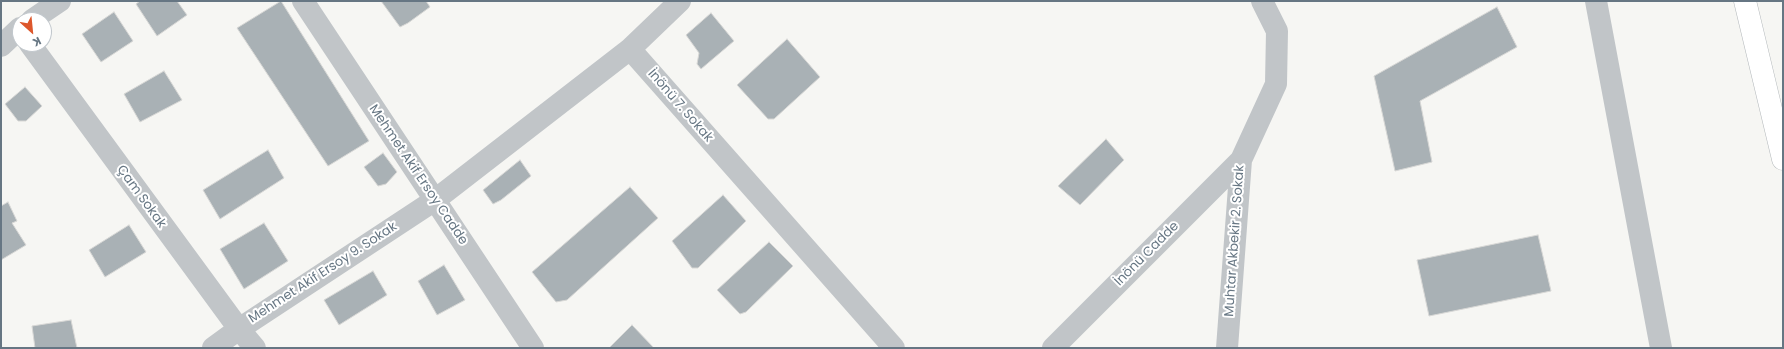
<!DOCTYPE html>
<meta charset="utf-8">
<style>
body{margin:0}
#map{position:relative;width:1784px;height:349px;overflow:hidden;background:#f6f6f3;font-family:Poppins,sans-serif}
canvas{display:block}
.frame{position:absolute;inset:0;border:2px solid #667683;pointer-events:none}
.north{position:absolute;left:12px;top:12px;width:40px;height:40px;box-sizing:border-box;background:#fff;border:1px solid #c2c8cd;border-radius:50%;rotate:153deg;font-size:11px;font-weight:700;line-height:16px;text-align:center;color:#667683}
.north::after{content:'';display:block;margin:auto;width:14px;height:18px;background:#dd572c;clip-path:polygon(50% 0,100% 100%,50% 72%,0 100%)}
</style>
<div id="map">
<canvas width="1784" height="349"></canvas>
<div class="frame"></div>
<div class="north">K</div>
</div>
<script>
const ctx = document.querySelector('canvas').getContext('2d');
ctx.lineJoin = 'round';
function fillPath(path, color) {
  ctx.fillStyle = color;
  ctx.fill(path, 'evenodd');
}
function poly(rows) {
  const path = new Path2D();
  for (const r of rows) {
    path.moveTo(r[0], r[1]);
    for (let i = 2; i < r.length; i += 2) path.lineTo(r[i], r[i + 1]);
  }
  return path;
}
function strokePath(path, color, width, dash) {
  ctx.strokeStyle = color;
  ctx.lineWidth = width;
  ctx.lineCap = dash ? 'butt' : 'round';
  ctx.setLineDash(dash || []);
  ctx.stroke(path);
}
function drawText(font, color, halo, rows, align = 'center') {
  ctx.font = font + ' Poppins,sans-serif';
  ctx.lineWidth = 4;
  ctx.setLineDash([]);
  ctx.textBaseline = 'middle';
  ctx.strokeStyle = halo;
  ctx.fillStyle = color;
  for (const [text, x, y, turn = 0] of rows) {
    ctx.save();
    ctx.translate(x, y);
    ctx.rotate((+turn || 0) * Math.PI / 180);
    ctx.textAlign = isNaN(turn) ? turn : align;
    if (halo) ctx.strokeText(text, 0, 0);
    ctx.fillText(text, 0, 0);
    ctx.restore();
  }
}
const building = poly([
 [140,1,177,1,187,15,157,36,136,4,140,1],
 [281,1,369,141,328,166,237,28,281,1],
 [381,1,426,1,430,7,408,23,400,27,381,1],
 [1497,7,1517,47,1420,101,1432,162,1395,171,1374,76,1497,7],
 [114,12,133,41,101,62,82,34,114,12],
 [711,13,734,41,701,69,697,64,699,53,686,35,711,13],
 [787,39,820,77,774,119,768,119,737,85,787,39],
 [164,71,182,100,140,122,124,94,164,71],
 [25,87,42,106,26,121,18,121,5,104,25,87],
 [1106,139,1124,160,1080,205,1058,186,1106,139],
 [268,150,284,178,220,219,203,190,268,150],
 [383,153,397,172,386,184,378,186,364,167,383,153],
 [520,160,531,176,501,200,493,204,483,190,520,160],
 [630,187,658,218,567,300,556,302,532,272,630,187],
 [723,195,746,221,698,268,692,268,672,241,723,195],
 [8,202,17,221,12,223,26,245,1,260,1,206,8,202],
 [264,223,288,261,244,289,220,249,264,223],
 [129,225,146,252,105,277,89,250,129,225],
 [1538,235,1551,291,1429,316,1417,260,1538,235],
 [769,242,793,266,746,312,740,314,717,290,769,242],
 [444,265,465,300,437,315,418,281,444,265],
 [373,271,387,295,339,325,324,300,373,271],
 [71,320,77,348,35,348,32,326,71,320],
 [632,325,654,348,609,348,632,325]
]);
fillPath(building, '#a9b1b5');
strokePath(building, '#d7d7d5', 1);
const major = poly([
 [1745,1,1783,159]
]);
strokePath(major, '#b4b9bc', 23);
strokePath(poly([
 [303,1,533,348],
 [1596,1,1661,348],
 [32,20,60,1],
 [30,44,239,329,255,348],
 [1,46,20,28],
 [630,49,680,1],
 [213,348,239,329,435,200,630,49,894,348],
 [1053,348,1241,160],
 [1227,348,1241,160,1276,84,1277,31,1262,1]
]), '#c1c5c8', 22);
strokePath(major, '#fff', 22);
drawText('13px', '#667683', '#fff', [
 ["İnönü 7. Sokak",680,106,49],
 ["Mehmet Akif Ersoy Cadde",418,175,56],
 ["Çam Sokak",141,197,54],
 ["Muhtar Akbekir 2. Sokak",1235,241,-86],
 ["İnönü Cadde",1147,254,-45],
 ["Mehmet Akif Ersoy 9. Sokak",323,273,-33]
]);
</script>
